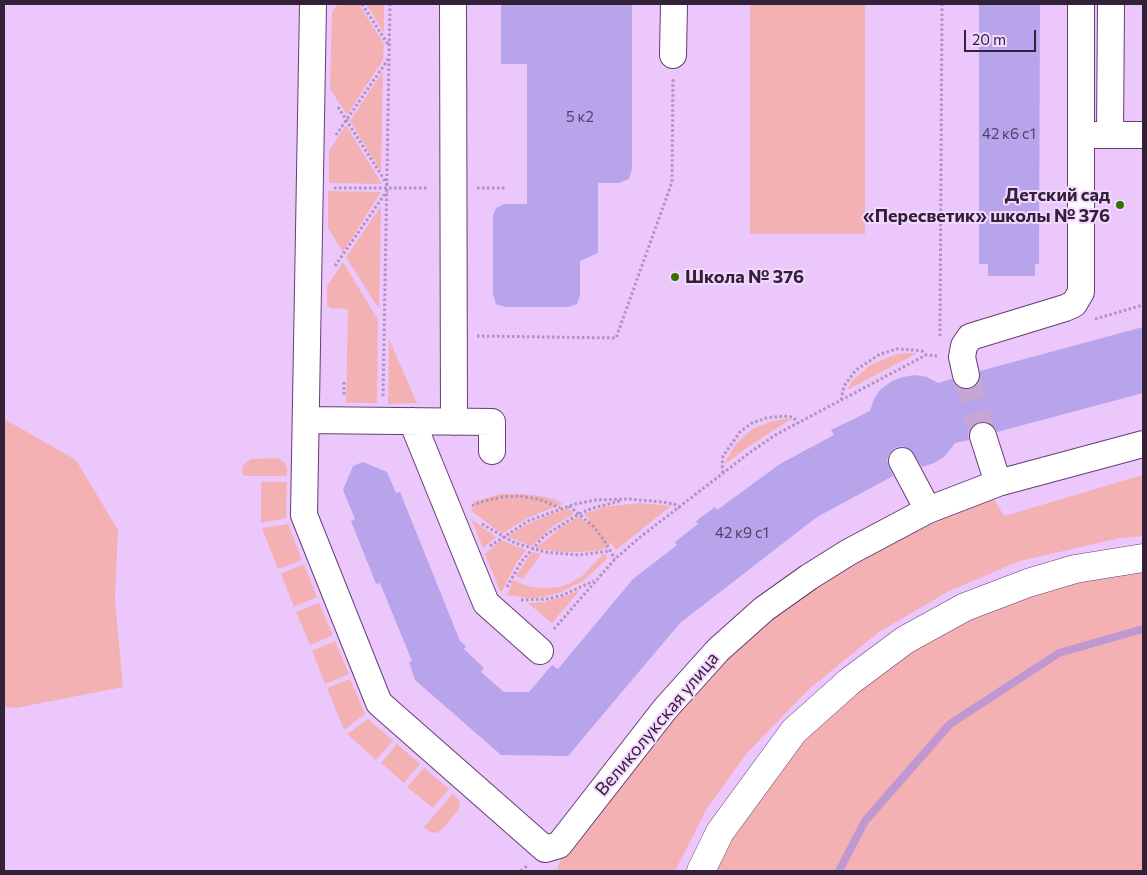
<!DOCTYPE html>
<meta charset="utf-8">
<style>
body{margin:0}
#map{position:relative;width:1147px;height:875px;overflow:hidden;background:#ecc7fb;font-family:Commissioner,sans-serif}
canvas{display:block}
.frame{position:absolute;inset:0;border:5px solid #33213a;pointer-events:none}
.scale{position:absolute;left:964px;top:30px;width:72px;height:22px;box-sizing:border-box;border:2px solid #33213a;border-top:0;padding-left:6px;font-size:15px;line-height:18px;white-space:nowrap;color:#33213a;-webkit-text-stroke:4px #f4d8ff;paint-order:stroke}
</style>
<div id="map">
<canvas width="1147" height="875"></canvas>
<div class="frame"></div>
<div class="scale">20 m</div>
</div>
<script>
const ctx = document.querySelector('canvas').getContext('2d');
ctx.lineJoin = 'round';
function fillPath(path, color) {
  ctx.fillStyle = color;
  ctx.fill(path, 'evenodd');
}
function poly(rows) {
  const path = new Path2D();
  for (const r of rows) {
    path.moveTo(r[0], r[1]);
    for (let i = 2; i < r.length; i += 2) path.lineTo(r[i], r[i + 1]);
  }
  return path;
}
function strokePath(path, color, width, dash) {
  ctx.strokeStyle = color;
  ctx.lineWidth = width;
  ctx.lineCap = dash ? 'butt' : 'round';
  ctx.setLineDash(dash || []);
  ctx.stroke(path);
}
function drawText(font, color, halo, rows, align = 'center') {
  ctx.font = font + ' Commissioner,sans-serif';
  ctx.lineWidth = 4;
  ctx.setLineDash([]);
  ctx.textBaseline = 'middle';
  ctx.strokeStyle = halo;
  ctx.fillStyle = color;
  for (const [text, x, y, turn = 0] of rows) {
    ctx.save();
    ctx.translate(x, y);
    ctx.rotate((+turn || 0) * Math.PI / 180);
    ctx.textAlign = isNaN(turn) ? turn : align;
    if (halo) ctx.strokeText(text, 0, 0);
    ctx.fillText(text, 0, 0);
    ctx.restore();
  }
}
fillPath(poly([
 [338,4,359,4,384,44,383,60,347,115,330,89,332,12],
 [366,4,384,4,384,33],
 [750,4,865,4,865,234,750,234],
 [383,71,381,171,350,121],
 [346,125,382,184,329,183,329,151],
 [328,191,381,192,343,252,328,228],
 [381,206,379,309,346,257],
 [343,262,378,320,377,403,346,403,348,309,331,308,327,305,327,286],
 [389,339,417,403,388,404],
 [907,353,917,353,847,390,852,381,869,366,894,355],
 [4,419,76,460,118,530,115,600,123,687,16,708,4,707],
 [784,419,791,419,745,449,724,465,734,446,752,429,770,422],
 [277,458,283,461,287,467,287,476,245,476,242,473,243,465,251,459],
 [1143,475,1143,536,1120,538,1020,561,949,591,879,632,809,689,747,753,706,810,675,871,557,871,563,850,722,661,813,586,855,560,992,496,1004,516],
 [261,482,287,482,286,518,261,523],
 [500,494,521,494,540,496,554,499,563,504,527,518,502,534,470,510,476,507,473,502],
 [639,503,671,506,616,550,611,542,606,549,584,552,562,552,536,548,564,525,579,517,585,522,590,520,584,514,604,507],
 [567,508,574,514,553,526,531,546,507,536,528,524],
 [471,519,496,537,483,548],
 [288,524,302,560,278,569,262,528],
 [501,540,526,550,517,562,501,593,485,554],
 [532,552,541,554,523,579,516,576],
 [606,554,607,559,583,581,559,593,543,597,528,598,507,595,513,580,531,587,544,588,559,587,571,583,582,576,602,555],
 [304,564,317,597,294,607,281,574],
 [1143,568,1143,871,714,871,729,841,801,744,830,715,874,677,910,650,951,628,1024,594],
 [580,590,552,623,528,603,544,602,566,596],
 [319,603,333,635,310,645,296,612],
 [335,641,349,674,325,684,312,651],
 [350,679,365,714,344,730,327,688],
 [368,719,393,741,376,760,347,734],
 [397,744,420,764,404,783,381,763],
 [424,768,449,789,433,808,407,787],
 [453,793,460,802,458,811,442,829,436,833,430,832,424,827]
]), '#f4b1b3');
strokePath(poly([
 [839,871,865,821,950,724,1059,653,1143,629]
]), '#c197d1', 8);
fillPath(poly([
 [501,4,632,4,632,169,629,179,619,183,598,183,598,253,580,261,580,295,577,304,568,307,505,307,496,304,493,294,493,216,496,208,504,204,527,204,527,64,501,64],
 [979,4,1040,4,1039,264,1035,264,1035,276,988,276,988,264,979,264],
 [1143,327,1143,393,997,432,993,425,987,422,978,422,972,426,968,433,969,440,955,443,944,457,934,463,922,467,910,449,902,446,895,448,890,453,887,460,893,476,817,517,680,623,568,756,501,755,415,680,409,662,412,661,380,583,376,584,351,521,355,519,343,490,353,466,363,462,387,472,396,493,400,492,460,641,466,646,464,649,484,668,481,672,504,692,529,692,552,665,558,669,633,579,677,545,675,542,698,524,696,521,715,507,717,510,780,464,834,435,831,430,870,411,874,399,881,389,892,381,903,377,915,375,927,377,938,383,952,379,955,385,961,389,969,390,976,386,980,380,980,371]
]), '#b7a4ea');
strokePath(poly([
 [966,375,983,436]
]), '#c7a6d4', 26, [26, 13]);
const minor = poly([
 [313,4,304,515,379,703,545,849,559,845,665,709,718,650,764,609,809,577,849,552,928,510,998,483,1143,444],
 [453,4,454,422],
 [673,55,674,4],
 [1094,135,1143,135],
 [1110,135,1111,4],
 [966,375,962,357,964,346,970,337,1065,308,1074,304,1081,292,1081,4],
 [306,420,492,422,492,451],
 [412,421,486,603,540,651],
 [983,436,998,483],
 [902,461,928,510]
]);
const highway = poly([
 [701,871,720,832,794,731,850,681,905,640,965,607,1028,583,1075,569,1143,558]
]);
strokePath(minor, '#663d75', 28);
strokePath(highway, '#663d75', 29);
strokePath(poly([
 [362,4,389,46],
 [338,107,387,184],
 [336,135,389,58],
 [334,188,428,188],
 [477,188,506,188],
 [335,266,387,191],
 [1095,319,1143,305],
 [477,336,616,338,672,182,673,78],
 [940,336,942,4],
 [344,382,344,396],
 [383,396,390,4],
 [841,400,844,386,856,370,880,354,897,349,913,350,922,351,926,355],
 [723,473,722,465,723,456,740,432,752,423,766,418,783,416,793,417,798,423],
 [472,506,481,502,502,497,520,496,542,500,560,508],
 [569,506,593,526,604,540,615,559],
 [482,524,515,543,545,552,578,555,610,551],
 [490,546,528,521,575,504,596,500,628,499,662,502,674,504,680,508],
 [507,587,521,562,544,536,579,514,593,508,620,501],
 [521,600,547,599,563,595,594,581],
 [554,629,615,559,639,538,749,453,777,434,926,355,937,356],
 [521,871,527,866]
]), '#b192be', 3, [2.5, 2.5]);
strokePath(minor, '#fff', 26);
strokePath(highway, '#fff', 28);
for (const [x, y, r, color] of [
 [1120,205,5,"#347104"],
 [675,277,5,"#347104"]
]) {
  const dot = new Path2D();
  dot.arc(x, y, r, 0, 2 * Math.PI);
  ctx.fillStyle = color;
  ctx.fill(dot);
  strokePath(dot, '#f4d8ff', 2);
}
drawText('15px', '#544266', null, [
 ["5 к2",580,117],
 ["42 к6 с1",1009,134],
 ["42 к9 с1",742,533]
]);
drawText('bold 18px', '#33213a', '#f4d8ff', [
 ["Детский сад",1110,195],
 ["«Пересветик» школы № 376",1110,216],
 ["Школа № 376",685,277,"left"]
], 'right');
drawText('18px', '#33213a', '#f4d8ff', [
 ["Великолукская улица",657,724,-50]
]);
</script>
